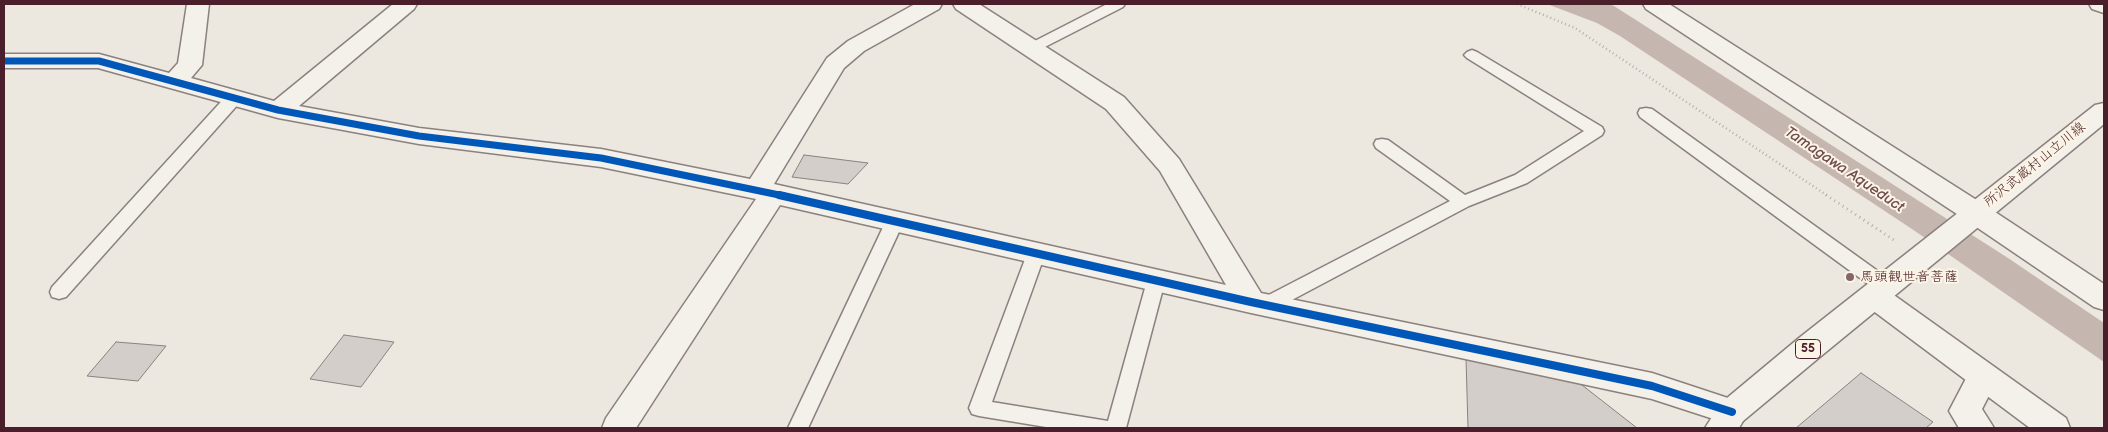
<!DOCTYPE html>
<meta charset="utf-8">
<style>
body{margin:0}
#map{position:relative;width:2108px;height:432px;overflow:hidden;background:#ece7df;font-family:"Balsamiq Sans",sans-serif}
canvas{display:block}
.frame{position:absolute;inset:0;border:5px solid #4a1f2b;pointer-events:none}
</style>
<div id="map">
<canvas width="2108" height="432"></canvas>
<div class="frame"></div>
</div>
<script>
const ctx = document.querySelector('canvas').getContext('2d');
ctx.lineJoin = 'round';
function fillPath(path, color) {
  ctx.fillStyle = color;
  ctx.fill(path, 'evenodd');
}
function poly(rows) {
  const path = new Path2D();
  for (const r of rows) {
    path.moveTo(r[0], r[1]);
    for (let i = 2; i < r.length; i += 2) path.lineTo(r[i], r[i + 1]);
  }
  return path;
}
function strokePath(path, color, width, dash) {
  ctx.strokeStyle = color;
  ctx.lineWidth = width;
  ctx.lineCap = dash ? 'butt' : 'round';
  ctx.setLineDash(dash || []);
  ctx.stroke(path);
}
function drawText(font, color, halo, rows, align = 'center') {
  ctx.font = font + ' "Balsamiq Sans","Klee One",sans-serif';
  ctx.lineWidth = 4;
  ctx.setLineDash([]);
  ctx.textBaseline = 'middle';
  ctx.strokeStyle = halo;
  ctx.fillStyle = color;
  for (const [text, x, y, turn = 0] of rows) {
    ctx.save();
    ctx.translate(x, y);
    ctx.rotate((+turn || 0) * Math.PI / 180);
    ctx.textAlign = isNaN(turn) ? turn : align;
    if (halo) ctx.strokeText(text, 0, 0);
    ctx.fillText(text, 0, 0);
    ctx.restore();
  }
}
fillPath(poly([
 [1547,4,1609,4,1614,6,2008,258,2104,323,2104,362,1912,229,1620,36,1597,23]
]), '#c6b6b0');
const building = poly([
 [804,155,868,163,848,184,792,177,804,155],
 [344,335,394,342,361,387,310,379,344,335],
 [116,342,166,346,138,381,87,376,116,342],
 [1466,358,1573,378,1637,428,1468,428,1466,358],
 [1861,373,1933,422,1926,428,1796,428,1861,373]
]);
fillPath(building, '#d3cec9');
strokePath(building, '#8b817f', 1);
const service = poly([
 [1107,4,1125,4,1123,7,1037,51,1032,53,1027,51,1025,48,1027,45,1107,4],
 [1472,50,1477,52,1602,127,1604,131,1602,135,1527,183,1469,206,1273,310,1266,312,1259,310,1257,305,1259,300,1450,201,1376,148,1374,144,1376,140,1382,139,1388,140,1465,195,1515,175,1584,131,1467,58,1464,55,1467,52,1472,50],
 [235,92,241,93,243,97,241,101,66,297,59,299,52,297,50,292,52,287,229,93,235,92],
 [1646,108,1652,109,1893,282,1895,287,1893,292,1886,294,1879,292,1640,117,1638,113,1640,109,1646,108],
 [895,215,901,217,904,221,808,428,788,428,886,221,889,217,895,215],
 [1036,247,1042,249,1045,254,992,402,1108,421,1147,281,1149,276,1156,274,1163,276,1165,281,1126,428,1052,428,979,416,972,414,969,408,1027,254,1030,249,1036,247]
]);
const minor = poly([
 [187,4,209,4,202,65,191,78,274,101,393,4,417,4,414,9,299,106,419,128,601,149,750,179,827,58,848,41,915,4,942,4,939,9,864,51,844,68,774,184,1226,285,1160,171,1106,109,956,9,953,4,979,4,1124,97,1179,159,1261,293,1652,373,1743,403,1748,412,1743,421,1732,425,1652,399,1251,313,780,205,636,428,602,428,606,418,756,199,601,167,419,144,278,118,98,68,4,68,4,54,99,54,169,73,178,63,187,4],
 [1643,4,1669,4,1986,206,2104,284,2104,310,2094,307,1966,220,1646,9,1643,4],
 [1983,363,1994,367,1999,376,1982,409,1994,428,1959,428,1949,411,1972,367,1983,363]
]);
const tertiary = poly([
 [2089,4,2104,4,2104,13,2092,9,2089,4],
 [1874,285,1884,288,2066,418,2070,428,2030,428,1864,304,1859,296,1864,288,1874,285]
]);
const primary = poly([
 [2104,103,2104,124,1821,356,1743,421,1739,428,1705,428,1721,403,1799,338,2095,105,2104,103]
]);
strokePath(service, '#8b817f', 3);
strokePath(minor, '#8b817f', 3);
strokePath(tertiary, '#8b817f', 3);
strokePath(primary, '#8b817f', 3);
strokePath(poly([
 [1517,4,1575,28,1828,196]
]), '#b6afac', 2.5, [1, 3]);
strokePath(poly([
 [1826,195,1894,240]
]), '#b6afac', 3, [1, 4]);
fillPath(service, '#f4f0ea');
fillPath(minor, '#f4f0ea');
fillPath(tertiary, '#f4f0ea');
fillPath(primary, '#f4f0ea');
strokePath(poly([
 [4,61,99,61,278,110,419,136,601,158,784,196]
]), '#0057b8', 7);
strokePath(poly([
 [779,195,1251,302,1652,386,1732,412]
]), '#0057b8', 8);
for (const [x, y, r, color] of [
 [1850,277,5,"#83656a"]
]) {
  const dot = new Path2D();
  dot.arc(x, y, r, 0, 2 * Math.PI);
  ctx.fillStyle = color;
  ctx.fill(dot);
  strokePath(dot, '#fcf5e5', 2);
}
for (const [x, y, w] of [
 [1808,349,25]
]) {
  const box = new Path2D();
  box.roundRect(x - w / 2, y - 9.5, w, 19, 4);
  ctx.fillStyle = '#fcf5e5';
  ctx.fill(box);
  strokePath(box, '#4a1f2b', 1);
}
drawText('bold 12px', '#4a1f2b', null, [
 ["55",1808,349]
]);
drawText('14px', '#4a1f2b', '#fcf5e5', [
 ["所沢武蔵村山立川線",2035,165,-39]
]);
drawText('14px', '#4a1f2b', '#fcf5e5', [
 ["馬頭観世音菩薩",1860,277]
], 'left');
drawText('italic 15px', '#704c53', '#fcf5e5', [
 ["Tamagawa Aqueduct",1844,170,34]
]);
</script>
